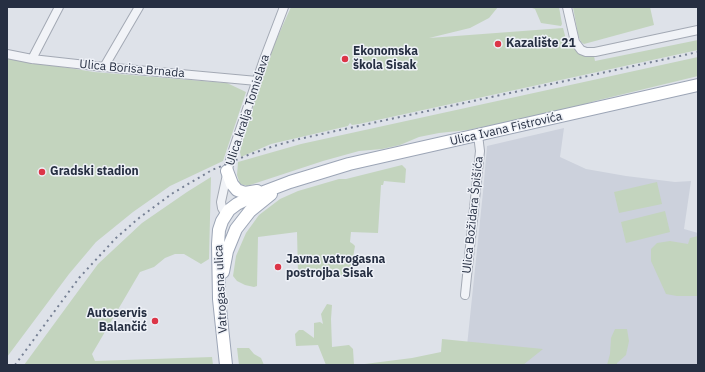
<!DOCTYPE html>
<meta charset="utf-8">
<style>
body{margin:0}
#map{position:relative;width:705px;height:372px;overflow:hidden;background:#dee2e9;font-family:"IBM Plex Sans",sans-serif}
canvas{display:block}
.frame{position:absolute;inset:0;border:8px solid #262f42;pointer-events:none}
</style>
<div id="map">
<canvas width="705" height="372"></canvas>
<div class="frame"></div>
</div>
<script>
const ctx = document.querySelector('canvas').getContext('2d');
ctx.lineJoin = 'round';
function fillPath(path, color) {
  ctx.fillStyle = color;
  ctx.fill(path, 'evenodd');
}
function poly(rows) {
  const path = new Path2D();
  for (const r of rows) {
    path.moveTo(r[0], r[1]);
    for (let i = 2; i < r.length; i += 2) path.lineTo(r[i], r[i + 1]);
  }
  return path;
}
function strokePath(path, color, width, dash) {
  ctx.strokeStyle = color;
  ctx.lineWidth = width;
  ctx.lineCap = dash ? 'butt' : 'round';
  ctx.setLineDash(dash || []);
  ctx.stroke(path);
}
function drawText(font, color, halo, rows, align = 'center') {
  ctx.font = font + ' "IBM Plex Sans",sans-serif';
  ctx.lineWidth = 3;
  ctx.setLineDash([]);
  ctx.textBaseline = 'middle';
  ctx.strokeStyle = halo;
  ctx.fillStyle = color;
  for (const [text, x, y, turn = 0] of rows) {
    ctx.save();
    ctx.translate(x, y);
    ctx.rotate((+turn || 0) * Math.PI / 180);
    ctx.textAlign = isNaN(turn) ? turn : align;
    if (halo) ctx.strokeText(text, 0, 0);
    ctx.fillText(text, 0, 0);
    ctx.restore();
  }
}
fillPath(poly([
 [564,128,560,157,586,169,626,176,675,182,691,181,684,229,698,233,698,365,465,365,483,192,487,146]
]), '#ccd1dc');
fillPath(poly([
 [291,7,498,7,489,18,470,28,429,38,563,28,567,43,572,42,594,56,595,61,698,40,698,50,359,124,352,125,350,123,348,126,271,144,241,157,240,152,242,143,269,56],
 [529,7,559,7,562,24,561,26,541,23,535,9],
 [573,7,650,7,654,25,584,44,581,42,578,35],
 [698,57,698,76,595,101,569,109,468,130,439,133,419,137,400,145,382,149,359,151,323,161,247,186,240,184,237,175,238,162,301,144],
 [7,58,94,72,227,83,246,92,223,161,170,186,133,212,96,242,69,274,7,357],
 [402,165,406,169,405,183,384,181,383,185,381,185,378,233,351,232,350,242,353,244,355,246,350,276,298,273,297,232,258,237,257,286,254,287,245,285,237,281,233,276,236,256,246,233,259,215,280,199,298,191,339,179,346,179],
 [211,177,209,259,201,264,184,254,175,254,165,258,154,267,140,272,92,354,95,361,212,357,213,365,24,365,98,264,142,223,187,192],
 [657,182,662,204,619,213,614,192],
 [665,211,670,232,626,243,621,222],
 [698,236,698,296,677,296,666,294,651,261,651,249,657,243,670,241,688,244,690,238],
 [327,304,332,305,331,319,332,347,349,345,353,349,354,365,326,365,318,345,296,346,295,334,299,330,303,330,314,338,314,323,320,322,323,324,321,314],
 [615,329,627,329,629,341,626,355,617,363,617,365,607,365,610,354,611,338],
 [442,339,543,349,523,365,357,365,412,358,441,352],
 [237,348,249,348,254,354,261,358,264,365,239,365]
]), '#c3d4be');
const street = poly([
 [567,7,575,42,581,50,586,52,595,52,698,30],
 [7,54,32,59,104,67,257,81],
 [32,59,59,7],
 [104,67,139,7],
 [226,215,222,208,221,202,231,156,263,62,284,7],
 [465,295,480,151,478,135]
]);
const primary = poly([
 [227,171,232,184,237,190,245,193,257,191],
 [223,272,227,251,236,229,250,211,271,194],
 [226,365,219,299,218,244,219,230,222,221,229,210,237,204,253,196,290,182,349,164,698,85]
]);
strokePath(street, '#a3a9b4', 10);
strokePath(primary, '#9ca5b6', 14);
strokePath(street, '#f1f3f7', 8);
strokePath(primary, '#fff', 12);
strokePath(poly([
 [15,365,79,278,116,238,139,218,173,193,212,170,248,155,274,146,299,139,698,52]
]), '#768094', 2, [2, 4]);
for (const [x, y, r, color] of [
 [498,44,4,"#dc3547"],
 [345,59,4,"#dc3547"],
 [42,172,4,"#dc3547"],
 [278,267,4,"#dc3547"],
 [155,321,4,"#dc3547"]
]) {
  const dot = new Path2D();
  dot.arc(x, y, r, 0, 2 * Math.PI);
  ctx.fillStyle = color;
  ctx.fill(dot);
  strokePath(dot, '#eef1f7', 1.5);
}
drawText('bold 12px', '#262f42', '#eef1f7', [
 ["Kazalište 21",506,44],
 ["Ekonomska",353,52],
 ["škola Sisak",353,66],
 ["Gradski stadion",50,172],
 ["Javna vatrogasna",286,260],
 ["postrojba Sisak",286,274],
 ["Autoservis",147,314,"right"],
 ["Balančić",147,328,"right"]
], 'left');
drawText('12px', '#262f42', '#eef1f7', [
 ["Ulica Borisa Brnada",132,69,5],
 ["Ulica kralja Tomislava",248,110,-72],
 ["Ulica Ivana Fistrovića",506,129,-13],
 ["Ulica Božidara Špišića",473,215,-84],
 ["Vatrogasna ulica",221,289,-93]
]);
</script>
